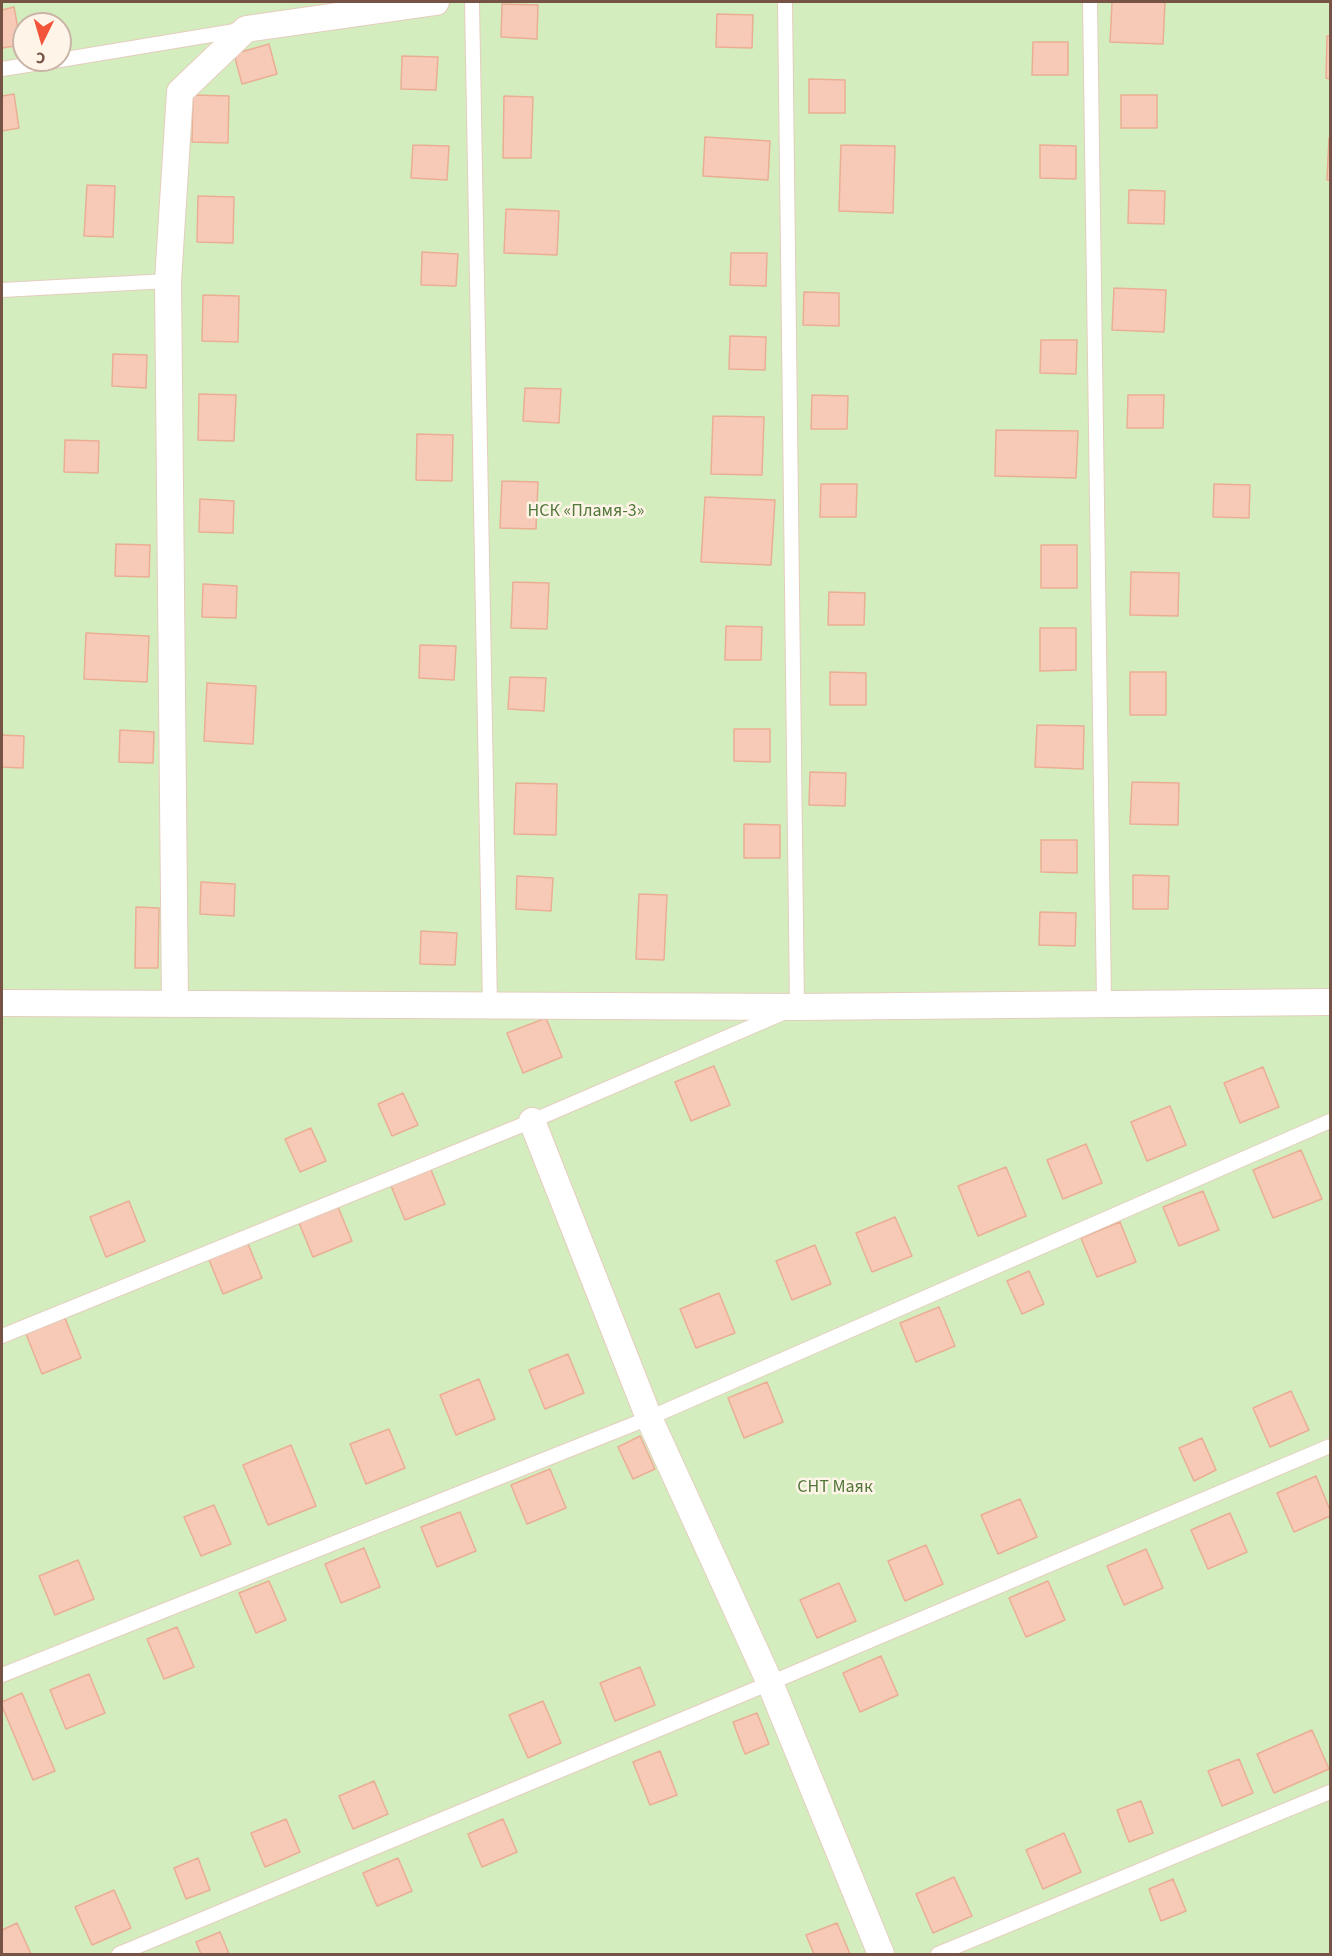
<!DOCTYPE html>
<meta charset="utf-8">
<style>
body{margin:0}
#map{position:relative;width:1332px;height:1956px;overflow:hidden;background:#fef0e0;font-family:"Source Sans 3",sans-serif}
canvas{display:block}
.frame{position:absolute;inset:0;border:3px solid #775345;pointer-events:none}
.north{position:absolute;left:12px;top:12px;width:60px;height:60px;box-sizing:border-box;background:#fff4e8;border:2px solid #c9b4a7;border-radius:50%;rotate:185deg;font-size:16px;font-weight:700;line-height:24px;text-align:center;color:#775345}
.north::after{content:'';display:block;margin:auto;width:21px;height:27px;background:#f3553a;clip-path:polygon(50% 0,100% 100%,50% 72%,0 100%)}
</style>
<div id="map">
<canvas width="1332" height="1956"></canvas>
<div class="frame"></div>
<div class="north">С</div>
</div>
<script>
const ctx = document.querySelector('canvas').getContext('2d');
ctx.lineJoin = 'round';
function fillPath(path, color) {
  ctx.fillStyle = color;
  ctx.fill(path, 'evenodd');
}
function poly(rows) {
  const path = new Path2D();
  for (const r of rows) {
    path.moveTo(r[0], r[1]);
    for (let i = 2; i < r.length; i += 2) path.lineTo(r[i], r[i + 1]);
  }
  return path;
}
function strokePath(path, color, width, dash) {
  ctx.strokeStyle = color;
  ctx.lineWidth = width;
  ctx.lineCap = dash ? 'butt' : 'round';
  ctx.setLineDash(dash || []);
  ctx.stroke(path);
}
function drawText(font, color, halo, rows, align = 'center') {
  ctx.font = font + ' "Source Sans 3",sans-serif';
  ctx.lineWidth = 5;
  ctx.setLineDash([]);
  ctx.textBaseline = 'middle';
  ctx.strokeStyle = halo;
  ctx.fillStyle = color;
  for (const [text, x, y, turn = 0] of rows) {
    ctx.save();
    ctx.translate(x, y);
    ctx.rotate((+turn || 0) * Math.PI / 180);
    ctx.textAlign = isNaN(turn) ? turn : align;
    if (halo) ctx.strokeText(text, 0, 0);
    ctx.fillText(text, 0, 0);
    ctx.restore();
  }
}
fillPath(poly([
 [2,2,1330,2,1330,1954,2,1954],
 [24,24,60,24,60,60,24,60]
]), '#d4edbe');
const building = poly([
 [1112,2,1165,2,1163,44,1110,42,1112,2],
 [502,4,538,5,537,39,501,37,502,4],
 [14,7,21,45,2,48,2,10,14,7],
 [717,14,753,15,752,48,716,47,717,14],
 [1327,36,1330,36,1330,79,1326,78,1327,36],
 [1033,42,1068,42,1068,75,1032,75,1033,42],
 [269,44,277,74,242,84,234,54,269,44],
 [402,56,438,57,436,90,401,89,402,56],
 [809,79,845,80,845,113,809,113,809,79],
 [14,94,19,128,2,131,2,96,14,94],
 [193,95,229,96,228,143,192,142,193,95],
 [1121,95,1157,95,1157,128,1121,128,1121,95],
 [504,96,533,97,531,158,503,158,504,96],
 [705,137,770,141,768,180,703,176,705,137],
 [1329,138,1330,138,1330,180,1327,180,1329,138],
 [413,145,449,146,447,180,411,178,413,145],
 [841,145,895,146,893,213,839,211,841,145],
 [1040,145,1076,146,1076,179,1040,178,1040,145],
 [87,185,115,186,113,237,84,236,87,185],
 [1129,190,1165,191,1164,224,1128,223,1129,190],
 [198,196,234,197,233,243,197,242,198,196],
 [506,209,559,211,557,255,504,253,506,209],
 [422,252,458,254,456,286,421,285,422,252],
 [731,253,767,253,766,286,730,285,731,253],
 [1114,288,1166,290,1164,332,1112,330,1114,288],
 [804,292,839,293,839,326,803,325,804,292],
 [203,295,239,296,238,342,202,341,203,295],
 [730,336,766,337,765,370,729,369,730,336],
 [1041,340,1077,340,1076,374,1040,373,1041,340],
 [113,354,147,355,146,388,112,386,113,354],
 [525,388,561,389,559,423,523,421,525,388],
 [199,394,236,395,234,441,198,440,199,394],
 [812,395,848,396,847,429,811,429,812,395],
 [1128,395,1164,395,1163,428,1127,428,1128,395],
 [713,416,764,417,762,475,711,474,713,416],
 [996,430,1078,431,1076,478,995,476,996,430],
 [417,434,453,435,452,481,416,480,417,434],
 [65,440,99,441,98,473,64,472,65,440],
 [502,481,538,482,536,529,500,528,502,481],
 [821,484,857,484,856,517,820,517,821,484],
 [1214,484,1250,485,1249,518,1213,517,1214,484],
 [705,497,775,500,771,565,701,562,705,497],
 [200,499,234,501,233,533,199,532,200,499],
 [116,544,150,545,149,577,115,576,116,544],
 [1041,545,1077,545,1077,588,1041,588,1041,545],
 [1131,572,1179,573,1178,616,1130,615,1131,572],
 [513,582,549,583,547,629,511,628,513,582],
 [203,584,237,586,236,618,202,617,203,584],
 [829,592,865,593,864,625,828,625,829,592],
 [726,626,762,627,761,660,725,660,726,626],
 [1040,628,1076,628,1076,670,1040,671,1040,628],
 [86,633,149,636,147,682,84,679,86,633],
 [420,645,456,646,454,680,419,678,420,645],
 [830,672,866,673,866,705,830,705,830,672],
 [1130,672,1166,672,1166,715,1130,715,1130,672],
 [510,677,546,678,544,711,508,709,510,677],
 [207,683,256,686,253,744,204,741,207,683],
 [1037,725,1084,726,1083,769,1035,767,1037,725],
 [734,729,770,729,770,762,734,761,734,729],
 [120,730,154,732,153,763,119,762,120,730],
 [2,735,24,736,23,768,2,767,2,735],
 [810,772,846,773,845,806,809,805,810,772],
 [1132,782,1179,783,1178,825,1130,824,1132,782],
 [516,783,557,784,556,835,514,834,516,783],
 [744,824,780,825,780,858,744,858,744,824],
 [1041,840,1077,840,1077,873,1041,872,1041,840],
 [1133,875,1169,876,1168,909,1133,909,1133,875],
 [517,876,553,878,551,911,516,909,517,876],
 [201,882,235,884,234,916,200,914,201,882],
 [639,894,667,895,664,960,636,959,639,894],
 [136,907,159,908,158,968,135,968,136,907],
 [1040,912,1076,913,1075,946,1039,945,1040,912],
 [421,931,457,933,455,965,420,964,421,931],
 [546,1018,562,1057,523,1073,507,1033,546,1018],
 [714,1066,730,1105,691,1121,675,1082,714,1066],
 [1263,1067,1279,1107,1240,1123,1224,1083,1263,1067],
 [403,1093,418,1125,392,1136,378,1104,403,1093],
 [1170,1106,1186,1145,1147,1161,1131,1122,1170,1106],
 [311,1128,326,1161,300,1172,285,1139,311,1128],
 [1086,1144,1102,1183,1063,1199,1047,1160,1086,1144],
 [1301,1150,1322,1199,1273,1218,1253,1170,1301,1150],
 [429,1165,445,1204,405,1220,389,1181,429,1165],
 [1006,1167,1026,1216,978,1236,958,1186,1006,1167],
 [1203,1191,1219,1230,1179,1246,1163,1207,1203,1191],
 [129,1201,145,1241,106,1257,90,1217,129,1201],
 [336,1202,352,1241,313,1257,297,1218,336,1202],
 [895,1217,912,1256,872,1272,856,1233,895,1217],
 [1120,1222,1136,1262,1097,1277,1081,1238,1120,1222],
 [246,1239,262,1278,223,1294,207,1255,246,1239],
 [815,1245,831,1284,792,1300,776,1261,815,1245],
 [1029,1271,1044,1304,1022,1314,1007,1281,1029,1271],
 [719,1293,735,1333,696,1348,680,1309,719,1293],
 [939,1307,955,1346,916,1362,900,1323,939,1307],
 [65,1318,81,1358,42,1374,26,1334,65,1318],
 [568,1354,584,1393,545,1409,529,1370,568,1354],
 [479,1379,495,1419,456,1435,440,1395,479,1379],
 [767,1382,783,1422,744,1438,728,1398,767,1382],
 [1291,1391,1309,1430,1270,1447,1253,1408,1291,1391],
 [389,1429,405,1468,366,1484,350,1444,389,1429],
 [640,1436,655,1469,633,1479,618,1447,640,1436],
 [1202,1438,1216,1470,1194,1481,1179,1448,1202,1438],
 [291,1445,316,1506,268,1525,243,1465,291,1445],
 [550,1469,566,1508,527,1524,511,1485,550,1469],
 [1316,1476,1330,1510,1330,1516,1294,1532,1277,1493,1316,1476],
 [1020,1499,1037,1537,998,1554,981,1515,1020,1499],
 [214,1505,231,1544,201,1556,184,1517,214,1505],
 [460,1512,476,1551,437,1567,421,1527,460,1512],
 [1230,1513,1247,1552,1208,1569,1191,1530,1230,1513],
 [926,1545,943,1584,905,1601,888,1561,926,1545],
 [364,1548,380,1587,341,1603,325,1564,364,1548],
 [1146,1549,1163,1588,1124,1605,1107,1566,1146,1549],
 [78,1560,94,1599,55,1615,39,1576,78,1560],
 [269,1581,286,1620,256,1633,239,1593,269,1581],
 [1048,1581,1065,1620,1026,1637,1009,1598,1048,1581],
 [839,1583,856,1621,817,1638,800,1600,839,1583],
 [177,1627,194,1667,164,1679,147,1639,177,1627],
 [881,1656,898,1695,860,1712,843,1673,881,1656],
 [640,1667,655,1705,615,1721,600,1683,640,1667],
 [89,1674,105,1713,66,1729,50,1690,89,1674],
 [22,1693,55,1771,33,1780,2,1706,2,1702,22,1693],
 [543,1701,561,1743,528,1758,509,1715,543,1701],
 [757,1713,769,1744,745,1754,733,1722,757,1713],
 [1312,1730,1329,1769,1274,1793,1257,1754,1312,1730],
 [660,1751,677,1795,650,1805,633,1762,660,1751],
 [1239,1759,1253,1793,1222,1806,1208,1771,1239,1759],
 [374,1781,388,1814,353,1829,339,1796,374,1781],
 [1141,1801,1153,1833,1129,1842,1117,1810,1141,1801],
 [286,1819,300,1852,265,1867,251,1833,286,1819],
 [503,1819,517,1852,482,1867,468,1834,503,1819],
 [1064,1833,1081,1872,1043,1889,1026,1850,1064,1833],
 [198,1858,210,1890,186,1899,174,1868,198,1858],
 [398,1858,412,1891,377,1906,363,1873,398,1858],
 [954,1877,972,1916,933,1933,916,1894,954,1877],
 [1173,1879,1186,1911,1161,1921,1149,1889,1173,1879],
 [114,1890,131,1928,92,1945,75,1907,114,1890],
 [17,1923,31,1954,2,1954,2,1930,17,1923],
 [837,1923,850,1954,814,1954,806,1935,837,1923],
 [220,1932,229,1954,201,1954,196,1942,220,1932]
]);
fillPath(building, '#f6cab6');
strokePath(building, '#eaae94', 1.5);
const service = poly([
 [472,2,490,1006],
 [1090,2,1104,1003],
 [60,60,241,30],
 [2,69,59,60],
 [2,290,168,281],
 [2,1336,532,1121,797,1007,785,2],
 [2,1675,649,1418,1330,1121],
 [119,1954,770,1683,1330,1446],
 [938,1954,1330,1792]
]);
const minor = poly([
 [2,1003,797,1007,1330,1002],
 [175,1003,168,281,180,92,246,29,436,2],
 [532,1121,649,1418,770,1683,881,1954]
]);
strokePath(service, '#e5cdbe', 16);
strokePath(minor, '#e5cdbe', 28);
strokePath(service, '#fff', 14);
strokePath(minor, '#fff', 26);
drawText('18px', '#51783a', '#fff4e8', [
 ["НСК «Пламя-3»",586,512],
 ["СНТ Маяк",835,1488]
]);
</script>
